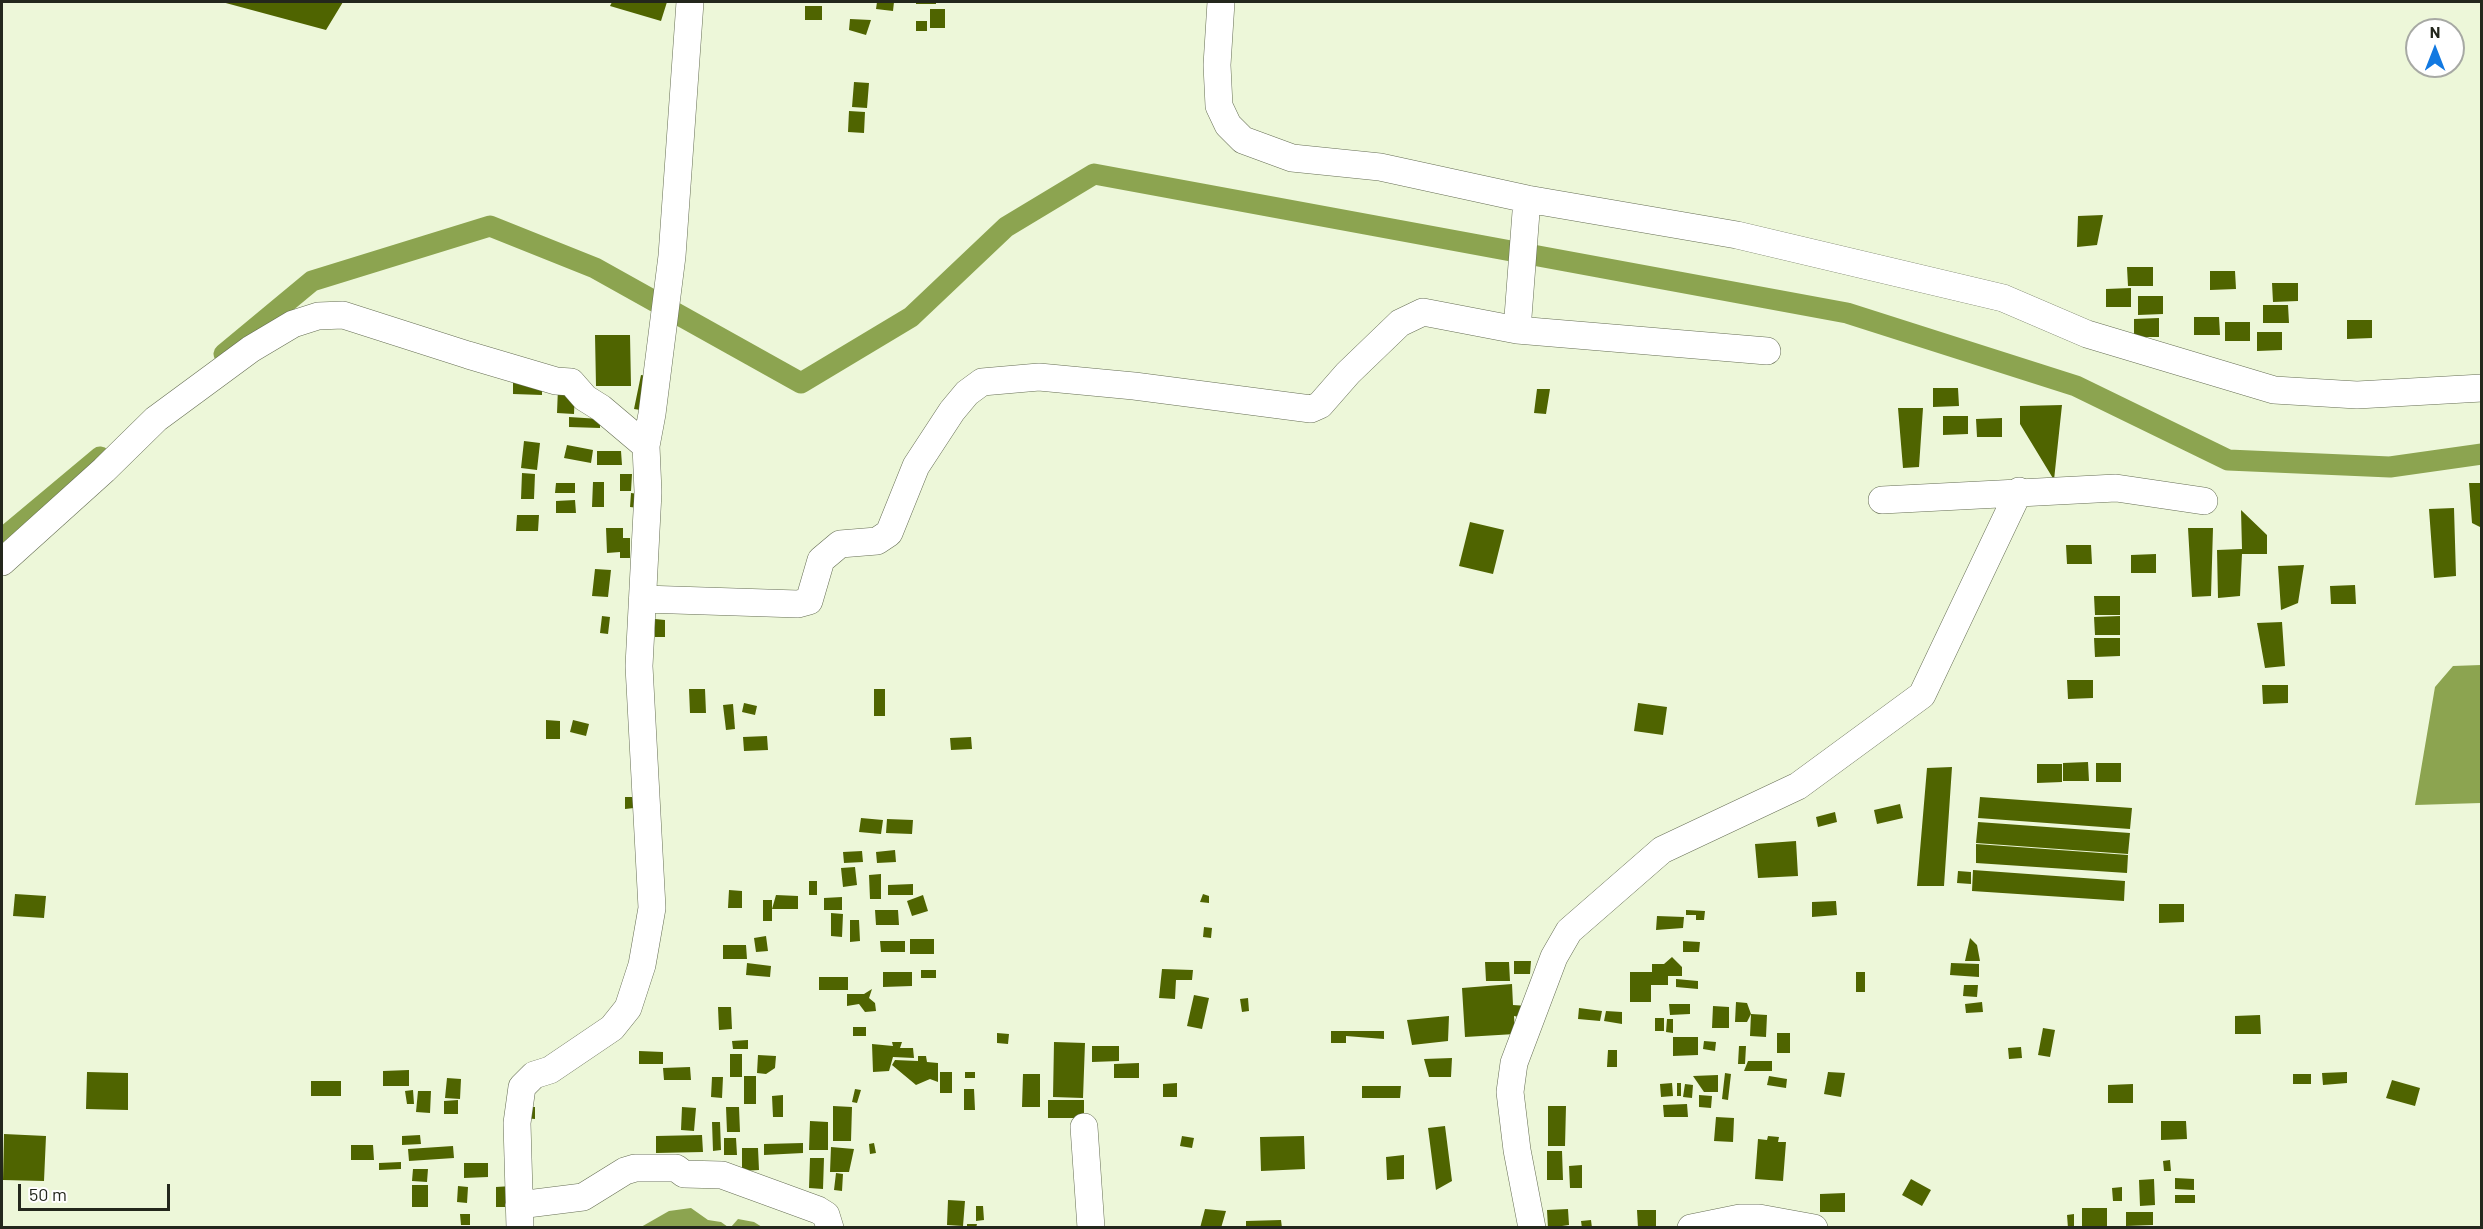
<!DOCTYPE html>
<style>
body{margin:0}
#map{position:relative;width:2483px;height:1229px;overflow:hidden;background:#edf7d9;font-family:Barlow,sans-serif}
canvas{display:block}
.frame{position:absolute;inset:0;border:3px solid #23271c;pointer-events:none}
.north{position:absolute;left:2405px;top:18px;width:60px;height:60px;box-sizing:border-box;background:#fff;border:2px solid #a7a9a4;border-radius:50%;rotate:0deg;font-size:16px;font-weight:700;line-height:24px;text-align:center;color:#23271c}
.north::after{content:'';display:block;margin:auto;width:21px;height:27px;background:#1279e1;clip-path:polygon(50% 0,100% 100%,50% 72%,0 100%)}
.scale{position:absolute;left:18px;top:1184px;width:152px;height:27px;box-sizing:border-box;border:3px solid #23271c;border-top:0;padding-left:8px;font-size:18px;line-height:21px;white-space:nowrap;color:#23271c;-webkit-text-stroke:4px #fff;paint-order:stroke}
</style>
<div id="map">
<canvas width="2483" height="1229"></canvas>
<div class="frame"></div>
<div class="north">N</div>
<div class="scale">50 m</div>
</div>
<script>
const ctx = document.querySelector('canvas').getContext('2d');
ctx.lineJoin = 'round';
function fillPath(path, color) {
  ctx.fillStyle = color;
  ctx.fill(path, 'evenodd');
}
function poly(rows) {
  const path = new Path2D();
  for (const r of rows) {
    path.moveTo(r[0], r[1]);
    for (let i = 2; i < r.length; i += 2) path.lineTo(r[i], r[i + 1]);
  }
  return path;
}
function strokePath(path, color, width, dash) {
  ctx.strokeStyle = color;
  ctx.lineWidth = width;
  ctx.lineCap = dash ? 'butt' : 'round';
  ctx.setLineDash(dash || []);
  ctx.stroke(path);
}
fillPath(poly([
 [2481,665,2481,803,2415,805,2435,687,2453,666],
 [691,1208,708,1220,721,1222,728,1227,641,1227,669,1211],
 [738,1219,754,1222,762,1227,731,1227]
]), '#8ca450');
strokePath(poly([
 [224,354,312,281,490,226,595,268,801,383,911,317,1006,227,1094,174,1847,313,2076,386,2228,460,2390,467,2482,454],
 [2,539,100,457]
]), '#8ca450', 21);
fillPath(poly([
 [222,2,343,2,326,30],
 [612,2,667,2,661,21,610,6],
 [877,2,894,2,893,11,876,9],
 [916,2,936,2,936,4,916,4],
 [805,6,822,6,822,20,805,20],
 [930,9,945,9,945,28,930,28],
 [850,19,871,20,866,35,849,30],
 [916,21,927,21,927,31,916,31],
 [854,82,869,83,867,108,852,107],
 [849,111,865,112,864,133,848,132],
 [2103,215,2097,245,2077,247,2078,216],
 [2127,267,2153,267,2153,286,2128,286],
 [2210,271,2235,271,2236,289,2210,290],
 [2272,283,2298,283,2298,301,2273,302],
 [2131,288,2131,307,2106,307,2106,289],
 [2138,296,2163,296,2163,314,2138,315],
 [2263,305,2288,305,2289,323,2263,323],
 [2194,317,2219,317,2220,335,2194,335],
 [2159,318,2159,337,2134,337,2134,319],
 [2347,320,2372,320,2372,338,2347,339],
 [2225,322,2250,322,2250,341,2225,341],
 [2257,332,2282,332,2282,350,2257,351],
 [595,335,630,335,631,386,596,386],
 [641,375,654,377,647,411,634,409],
 [513,379,542,380,542,395,513,394],
 [558,388,575,389,574,414,557,413],
 [1933,388,1958,388,1959,406,1933,407],
 [1537,389,1550,389,1546,414,1534,413],
 [2062,405,2054,480,2020,424,2020,406],
 [1898,408,1923,408,1919,467,1903,468],
 [1943,416,1968,416,1968,434,1943,435],
 [569,417,600,419,600,428,569,427],
 [2002,418,2002,437,1977,437,1976,419],
 [524,441,540,443,537,470,521,468],
 [567,445,593,450,591,463,564,458],
 [597,451,621,451,622,465,597,465],
 [522,473,535,474,534,499,521,499],
 [620,474,632,474,631,491,620,491],
 [593,482,604,482,604,507,592,507],
 [556,483,575,483,575,493,555,493],
 [2469,483,2482,483,2482,528,2472,523],
 [631,493,639,494,639,508,630,507],
 [575,500,576,513,556,513,556,501],
 [2454,508,2456,576,2434,578,2429,509],
 [2241,510,2267,535,2267,554,2242,554,2240,596,2218,598,2217,550,2242,549],
 [517,515,539,515,538,531,516,531],
 [1470,522,1504,530,1493,574,1459,566],
 [606,528,623,528,623,538,630,538,630,558,620,558,620,552,607,553],
 [2188,528,2213,528,2211,596,2192,597],
 [2066,545,2091,545,2092,564,2067,564],
 [2156,554,2156,573,2131,573,2131,555],
 [2304,565,2298,603,2281,610,2278,566],
 [595,569,611,570,608,597,592,596],
 [2355,585,2356,604,2331,604,2330,586],
 [2094,596,2120,596,2120,615,2095,615],
 [602,616,610,617,608,634,600,633],
 [2120,616,2120,635,2095,635,2094,617],
 [655,619,665,620,665,637,655,637],
 [2282,622,2285,666,2265,668,2257,623],
 [2094,638,2120,638,2120,656,2095,657],
 [2067,680,2093,680,2093,698,2068,699],
 [2262,685,2288,685,2288,703,2263,704],
 [689,689,705,689,706,713,690,713],
 [874,689,885,689,885,716,874,716],
 [744,703,757,706,755,715,742,712],
 [1638,703,1667,707,1663,735,1634,731],
 [733,704,735,729,726,730,723,705],
 [546,720,560,721,560,739,546,739],
 [573,720,589,724,586,736,570,732],
 [767,736,768,750,744,751,743,737],
 [971,737,972,749,951,750,950,738],
 [2088,762,2089,781,2063,781,2063,763],
 [2096,763,2121,763,2121,782,2096,782],
 [2037,764,2062,764,2062,782,2037,783],
 [1952,767,1944,886,1917,886,1927,768],
 [625,797,633,797,634,808,625,809],
 [1980,797,2132,808,2130,829,1978,818],
 [1900,804,1903,818,1877,824,1874,810],
 [1835,812,1837,822,1818,827,1816,817],
 [861,818,883,820,881,834,859,832],
 [887,819,913,820,912,834,886,833],
 [1978,822,2130,833,2128,854,1976,843],
 [1796,841,1798,876,1758,878,1755,844],
 [1976,844,2128,855,2127,873,1976,863],
 [895,850,896,862,877,863,876,852],
 [862,851,863,862,844,863,843,852],
 [855,867,857,885,843,887,841,868],
 [1973,870,2125,881,2124,901,1972,891],
 [1958,871,1971,872,1971,884,1957,883],
 [881,874,881,899,870,899,869,875],
 [809,881,817,881,817,895,809,895],
 [913,884,913,895,888,895,888,885],
 [729,890,742,891,742,908,728,908],
 [15,894,46,896,44,918,13,916],
 [1203,894,1209,896,1209,903,1200,902],
 [776,895,798,896,798,909,772,909],
 [923,895,928,911,912,916,907,901],
 [842,897,842,910,824,910,824,898],
 [763,900,772,900,772,921,763,921],
 [1836,901,1837,915,1812,917,1812,902],
 [2159,904,2184,904,2184,922,2159,923],
 [875,910,898,910,899,925,876,925],
 [1686,910,1705,911,1704,920,1696,920,1696,915,1686,915],
 [831,913,843,914,842,937,831,936],
 [1657,916,1684,917,1683,928,1656,930],
 [850,920,859,920,860,941,850,942],
 [1204,927,1212,928,1211,938,1203,937],
 [766,936,768,951,756,952,754,938],
 [1970,938,1977,945,1980,961,1965,961],
 [910,939,934,939,934,954,910,954],
 [880,941,905,941,905,952,881,952],
 [1683,941,1700,942,1699,952,1683,952],
 [723,945,746,945,747,959,723,959],
 [1672,957,1682,967,1682,976,1668,976,1668,985,1651,985,1651,1002,1630,1002,1630,972,1652,972,1652,964,1664,964],
 [1514,961,1531,961,1530,974,1514,974],
 [1485,962,1509,962,1510,981,1486,981],
 [747,963,771,966,770,977,746,975],
 [1951,963,1979,964,1979,977,1950,975],
 [1162,969,1193,970,1192,980,1176,980,1175,999,1159,998],
 [921,970,936,970,936,978,921,978],
 [883,972,912,972,912,986,883,987],
 [1856,972,1865,972,1865,992,1856,992],
 [819,977,848,977,848,990,819,990],
 [1676,979,1698,981,1698,989,1676,987],
 [1512,984,1513,1005,1528,1006,1528,1019,1514,1016,1515,1034,1465,1037,1462,988],
 [1964,985,1978,985,1977,997,1963,996],
 [872,989,869,998,875,1003,876,1011,865,1012,859,1004,847,1006,847,994,864,994],
 [1194,995,1209,998,1202,1029,1187,1026],
 [1248,998,1249,1011,1242,1012,1240,999],
 [1736,1002,1747,1003,1751,1014,1747,1022,1735,1022],
 [1982,1002,1983,1012,1966,1013,1965,1004],
 [1669,1004,1690,1004,1690,1014,1670,1015],
 [1713,1006,1729,1007,1729,1028,1712,1028],
 [718,1007,731,1007,732,1029,719,1030],
 [1579,1008,1602,1011,1600,1021,1578,1019],
 [1606,1011,1622,1012,1622,1024,1604,1021],
 [1751,1014,1767,1015,1766,1037,1750,1036],
 [2260,1015,2261,1034,2235,1034,2235,1016],
 [1449,1016,1448,1041,1412,1045,1407,1020],
 [1655,1018,1664,1018,1664,1031,1655,1031],
 [1667,1019,1673,1019,1673,1033,1666,1032],
 [853,1027,866,1027,866,1036,853,1036],
 [2043,1028,2055,1030,2050,1057,2038,1055],
 [1331,1031,1384,1031,1384,1039,1346,1036,1346,1043,1331,1043],
 [997,1033,1009,1034,1008,1044,997,1043],
 [1777,1033,1790,1033,1790,1053,1777,1053],
 [1673,1037,1698,1037,1698,1055,1673,1056],
 [748,1040,748,1049,733,1049,732,1041],
 [1704,1041,1716,1042,1715,1051,1703,1049],
 [892,1042,902,1042,900,1048,913,1048,914,1058,893,1057,889,1071,873,1072,872,1044,893,1046],
 [1054,1042,1085,1043,1083,1098,1053,1097],
 [1092,1046,1119,1046,1119,1061,1092,1062],
 [1739,1046,1746,1046,1745,1064,1738,1064],
 [2021,1047,2022,1058,2009,1059,2008,1048],
 [1608,1050,1617,1050,1617,1067,1607,1067],
 [639,1051,663,1052,663,1064,639,1064],
 [730,1054,742,1054,742,1077,730,1077],
 [758,1055,776,1056,775,1068,766,1074,757,1073],
 [918,1056,926,1056,927,1062,938,1063,938,1082,930,1079,916,1085,892,1065,895,1060,918,1061],
 [1452,1058,1451,1077,1429,1077,1424,1059],
 [1748,1061,1772,1061,1772,1071,1744,1071],
 [1139,1063,1139,1078,1114,1078,1114,1064],
 [690,1067,691,1080,664,1080,663,1068],
 [409,1070,409,1086,383,1086,383,1071],
 [87,1072,128,1073,128,1110,86,1109],
 [940,1072,952,1072,952,1093,940,1093],
 [965,1072,975,1072,975,1078,965,1078],
 [1828,1072,1845,1073,1841,1097,1824,1094],
 [2347,1072,2347,1083,2323,1085,2322,1073],
 [1725,1073,1731,1074,1728,1100,1722,1099],
 [1023,1074,1040,1074,1040,1107,1022,1107],
 [2293,1074,2311,1074,2311,1084,2293,1084],
 [1718,1075,1718,1092,1704,1092,1693,1076],
 [744,1076,756,1076,756,1104,744,1104],
 [1769,1076,1787,1079,1786,1088,1767,1085],
 [712,1077,723,1077,722,1098,711,1097],
 [447,1078,461,1079,460,1099,445,1098],
 [2392,1080,2420,1088,2415,1106,2386,1098],
 [311,1081,341,1081,341,1096,311,1096],
 [1177,1083,1177,1097,1163,1097,1163,1084],
 [1672,1083,1673,1096,1661,1097,1660,1084],
 [1677,1083,1681,1083,1681,1096,1677,1096],
 [1685,1084,1693,1085,1692,1098,1683,1097],
 [2133,1084,2133,1103,2108,1103,2108,1085],
 [1362,1086,1401,1086,1400,1098,1362,1098],
 [855,1089,861,1090,857,1103,852,1102],
 [964,1089,974,1089,975,1110,964,1110],
 [413,1090,414,1104,407,1104,405,1091],
 [418,1091,431,1091,430,1113,416,1112],
 [783,1095,783,1117,773,1117,772,1096],
 [1699,1095,1712,1096,1711,1108,1699,1107],
 [458,1100,458,1114,444,1114,444,1101],
 [1048,1100,1084,1100,1084,1118,1048,1118],
 [1687,1104,1688,1117,1664,1117,1663,1105],
 [833,1106,852,1107,851,1141,833,1141],
 [1548,1106,1566,1106,1565,1146,1548,1146],
 [524,1107,535,1107,535,1119,523,1118],
 [682,1107,696,1108,694,1131,681,1130],
 [726,1107,739,1107,740,1132,727,1132],
 [1716,1117,1734,1118,1733,1142,1714,1141],
 [810,1121,828,1122,828,1150,809,1150],
 [2161,1121,2186,1121,2187,1139,2161,1140],
 [712,1122,720,1122,721,1150,713,1151],
 [1445,1126,1452,1181,1436,1190,1428,1128],
 [4,1134,46,1136,44,1181,3,1180],
 [420,1135,421,1144,402,1145,402,1136],
 [702,1135,703,1152,656,1153,656,1136],
 [1182,1136,1194,1138,1192,1148,1180,1146],
 [1304,1136,1305,1169,1261,1171,1260,1137],
 [1768,1136,1779,1137,1778,1142,1786,1142,1783,1181,1755,1179,1758,1139,1767,1140],
 [724,1138,736,1138,737,1155,724,1155],
 [803,1143,803,1153,764,1155,764,1144],
 [874,1143,876,1153,870,1154,869,1144],
 [351,1145,373,1145,374,1160,351,1160],
 [453,1146,454,1158,409,1161,408,1149],
 [831,1147,854,1149,849,1172,830,1172],
 [742,1148,758,1148,759,1170,742,1171],
 [1547,1151,1562,1151,1563,1180,1547,1180],
 [1404,1155,1404,1179,1387,1180,1386,1157],
 [810,1158,824,1158,823,1189,809,1188],
 [2170,1160,2171,1171,2164,1171,2163,1161],
 [401,1162,401,1169,379,1170,379,1163],
 [464,1163,488,1163,488,1177,464,1178],
 [1582,1165,1582,1188,1570,1188,1569,1166],
 [413,1169,428,1169,427,1182,412,1181],
 [836,1173,843,1174,842,1191,834,1190],
 [2175,1178,2194,1179,2194,1190,2175,1189],
 [1911,1179,1931,1190,1922,1206,1902,1195],
 [2154,1179,2155,1205,2140,1206,2139,1180],
 [412,1185,428,1185,428,1207,412,1207],
 [458,1186,468,1187,467,1203,457,1202],
 [512,1186,513,1207,496,1207,496,1187],
 [2122,1187,2122,1201,2113,1201,2112,1188],
 [1845,1193,1845,1212,1820,1212,1820,1194],
 [2175,1195,2195,1195,2195,1203,2175,1203],
 [948,1200,965,1201,963,1226,947,1225],
 [976,1206,983,1206,984,1220,976,1221],
 [2082,1208,2107,1208,2107,1228,2082,1228],
 [1205,1209,1226,1211,1221,1228,1200,1228],
 [1568,1209,1569,1225,1548,1228,1547,1210],
 [1637,1210,1656,1210,1656,1228,1638,1228],
 [2126,1212,2153,1212,2153,1225,2126,1226],
 [460,1214,470,1214,470,1225,461,1225],
 [2074,1214,2074,1228,2068,1228,2067,1215],
 [1281,1220,1282,1228,1246,1228,1246,1221],
 [1591,1220,1592,1228,1582,1228,1581,1221],
 [967,1224,977,1224,976,1228,967,1228]
]), '#4f6400');
const minor = poly([
 [1221,2,1217,65,1219,106,1228,125,1243,140,1292,158,1380,167,1527,199,1737,235,2003,298,2087,334,2274,390,2357,395,2482,388],
 [1517,330,1527,199],
 [1882,500,2116,488,2204,501],
 [2,562,104,470,156,419,251,349,293,324,318,316,343,315,468,355,556,381,571,382,585,398,601,408,646,446],
 [643,599,798,604,809,601,821,560,840,544,877,541,889,533,916,466,952,411,967,393,982,382,1039,377,1134,386,1311,409,1320,405,1348,373,1400,323,1423,312,1517,330,1767,351],
 [1084,1127,1091,1228],
 [519,1205,583,1197,625,1171,635,1168,676,1168,684,1174,722,1175,818,1210,826,1215,830,1228],
 [520,1228,517,1123,522,1087,534,1075,550,1070,612,1028,628,1008,642,965,652,908,639,666,648,492,646,446,652,414,672,256,690,2],
 [1532,1228,1517,1150,1510,1092,1514,1063,1554,957,1569,931,1662,850,1798,786,1922,695,2019,491],
 [1691,1228,1740,1218,1759,1218,1814,1228]
]);
strokePath(minor, '#666e54', 28);
strokePath(minor, '#fff', 27);
</script>
